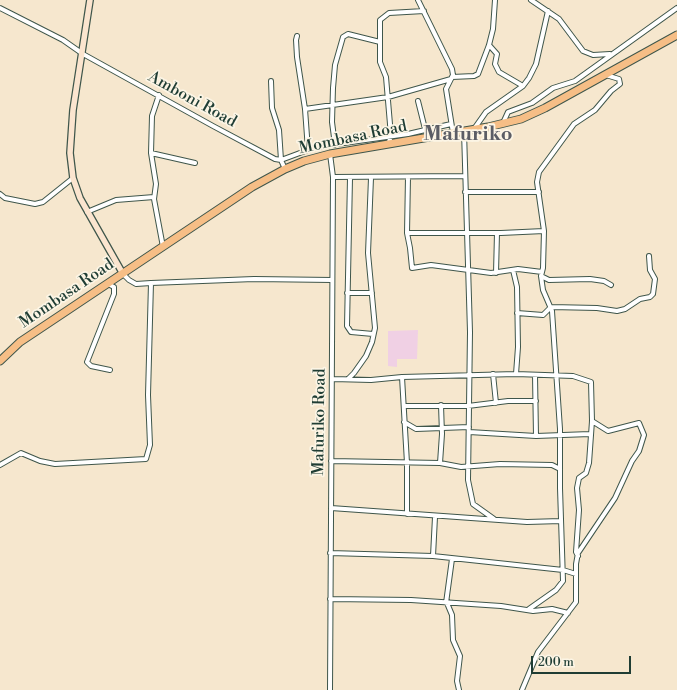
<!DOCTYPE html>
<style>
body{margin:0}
#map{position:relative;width:677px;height:690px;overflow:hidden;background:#f6e7ce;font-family:"Libre Bodoni",serif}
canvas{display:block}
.scale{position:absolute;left:531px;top:656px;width:100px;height:18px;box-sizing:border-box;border:2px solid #1f3d34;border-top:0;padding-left:5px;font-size:12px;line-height:14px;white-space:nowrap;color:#1f3d34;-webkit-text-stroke:3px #fcf5e5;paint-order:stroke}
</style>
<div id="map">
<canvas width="677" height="690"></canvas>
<div class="scale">200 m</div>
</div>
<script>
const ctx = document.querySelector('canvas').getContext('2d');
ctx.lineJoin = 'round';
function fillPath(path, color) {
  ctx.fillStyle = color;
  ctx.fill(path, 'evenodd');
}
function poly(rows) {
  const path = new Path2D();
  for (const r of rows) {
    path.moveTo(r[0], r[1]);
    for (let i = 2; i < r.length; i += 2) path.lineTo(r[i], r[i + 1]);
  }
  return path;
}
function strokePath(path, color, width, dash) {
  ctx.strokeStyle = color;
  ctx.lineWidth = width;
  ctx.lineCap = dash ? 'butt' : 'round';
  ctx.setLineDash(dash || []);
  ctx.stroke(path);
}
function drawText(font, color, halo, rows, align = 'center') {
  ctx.font = font + ' "Libre Bodoni",serif';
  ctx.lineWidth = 3.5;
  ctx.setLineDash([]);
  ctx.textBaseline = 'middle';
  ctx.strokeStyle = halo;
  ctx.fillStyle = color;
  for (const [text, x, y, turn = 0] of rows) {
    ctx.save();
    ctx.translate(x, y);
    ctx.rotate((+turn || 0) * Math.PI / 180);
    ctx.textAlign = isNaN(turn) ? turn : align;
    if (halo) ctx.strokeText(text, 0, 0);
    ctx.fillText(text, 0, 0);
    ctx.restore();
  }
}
fillPath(poly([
 [418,330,417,359,397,359,397,367,388,366,388,331]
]), '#f0d0e4');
const street = poly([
 [418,0,452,69,453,75,446,89,453,133],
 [531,0,559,19,583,51,593,55,610,54],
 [0,8,63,40,83,54,213,126,275,159,281,160,285,169],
 [297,36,296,40,297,57,305,109,308,150],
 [489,45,497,54,495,64,499,72,523,86],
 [452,77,474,76,478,74,489,45,493,29,495,0],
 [271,81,272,108,279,130,281,160,316,147,408,134,451,124],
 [159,95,152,116,151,153,156,184,154,199,163,247],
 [418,101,425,129],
 [305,109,388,97,451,79],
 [503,123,508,112,532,103,553,88,575,81,677,8],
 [474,129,486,112,523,86,529,78,536,64,548,11],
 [464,131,470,332,468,480,473,504,494,519],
 [335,145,332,122,333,88,335,65,343,37,348,34,380,42],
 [388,145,391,136,386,77,380,62,380,20,389,13,424,11],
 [151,153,195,163],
 [330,154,333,177,330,690],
 [333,177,464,176],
 [408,177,407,233,410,248,412,268,431,265,491,273,518,269,542,272],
 [350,178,347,326,351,332,373,334],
 [465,192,539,192],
 [0,194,5,198,35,204,43,202,73,178],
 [87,212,116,200,154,197],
 [407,233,501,233,544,231],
 [513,270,517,287,518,347,516,374],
 [496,273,497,233],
 [123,274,129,280,136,284,151,283],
 [541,276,549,280,590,279,604,281,611,285],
 [108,284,114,287,114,294,87,362,91,366,110,370],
 [347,293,372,293],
 [517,313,543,315,551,307,597,308,617,311,625,309,640,299,650,297,653,294,655,279,650,270,649,256],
 [493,374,496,403],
 [535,375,536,436],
 [402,377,407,463,407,514],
 [333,379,371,380,402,377,516,374,573,376,591,382,592,421,589,463,586,473,579,478,577,488,579,510,576,552,578,556],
 [348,379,354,373,366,356,372,342,375,328,368,253,371,178],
 [404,406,468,406,508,401,536,401],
 [404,422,416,429,469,427],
 [469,432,536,436,590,434],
 [331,461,440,463,461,467,500,464,552,465,560,469],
 [440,463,442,434,441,405],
 [0,465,21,453,40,461,55,464,146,459,150,445,148,395,151,283,254,279,332,280],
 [331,508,527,522,561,521],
 [330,553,433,556,563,570,576,574],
 [433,556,435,517],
 [330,599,411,600,501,606,533,611,552,609,568,613],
 [446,603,452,559],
 [447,603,452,615,453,640,460,656,457,681,459,690],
 [529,609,556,590,563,581,560,488,560,429,552,311,543,290,541,276,543,268,544,231,537,182,539,172,574,124,595,110,611,91,620,84,619,79,606,75],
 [522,690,538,652,576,602,576,564,578,553,615,498,632,461,639,451,644,435,639,423,608,431,592,421]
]);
const secondary = poly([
 [90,0,73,110,70,153,73,178,80,198,123,274]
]);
const highway = poly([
 [0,361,20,342,65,312,252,187,285,169,304,161,330,154,488,127,521,119,545,108,677,35]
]);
strokePath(street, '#3f564b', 6);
strokePath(secondary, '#3f564b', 8);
strokePath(highway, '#3f564b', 9);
strokePath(street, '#fff', 4);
strokePath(secondary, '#fbe5cf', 5.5);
strokePath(highway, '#f6be86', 7);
drawText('16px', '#1f3d34', '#fcf5e5', [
 ["Amboni Road",192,100,29],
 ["Mombasa Road",353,138,-12],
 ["Mombasa Road",67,294,-34],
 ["Mafuriko Road",320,422,-89]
]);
drawText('bold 20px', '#5b5d65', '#fcf5e5', [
 ["Mafuriko",468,135]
]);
</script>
